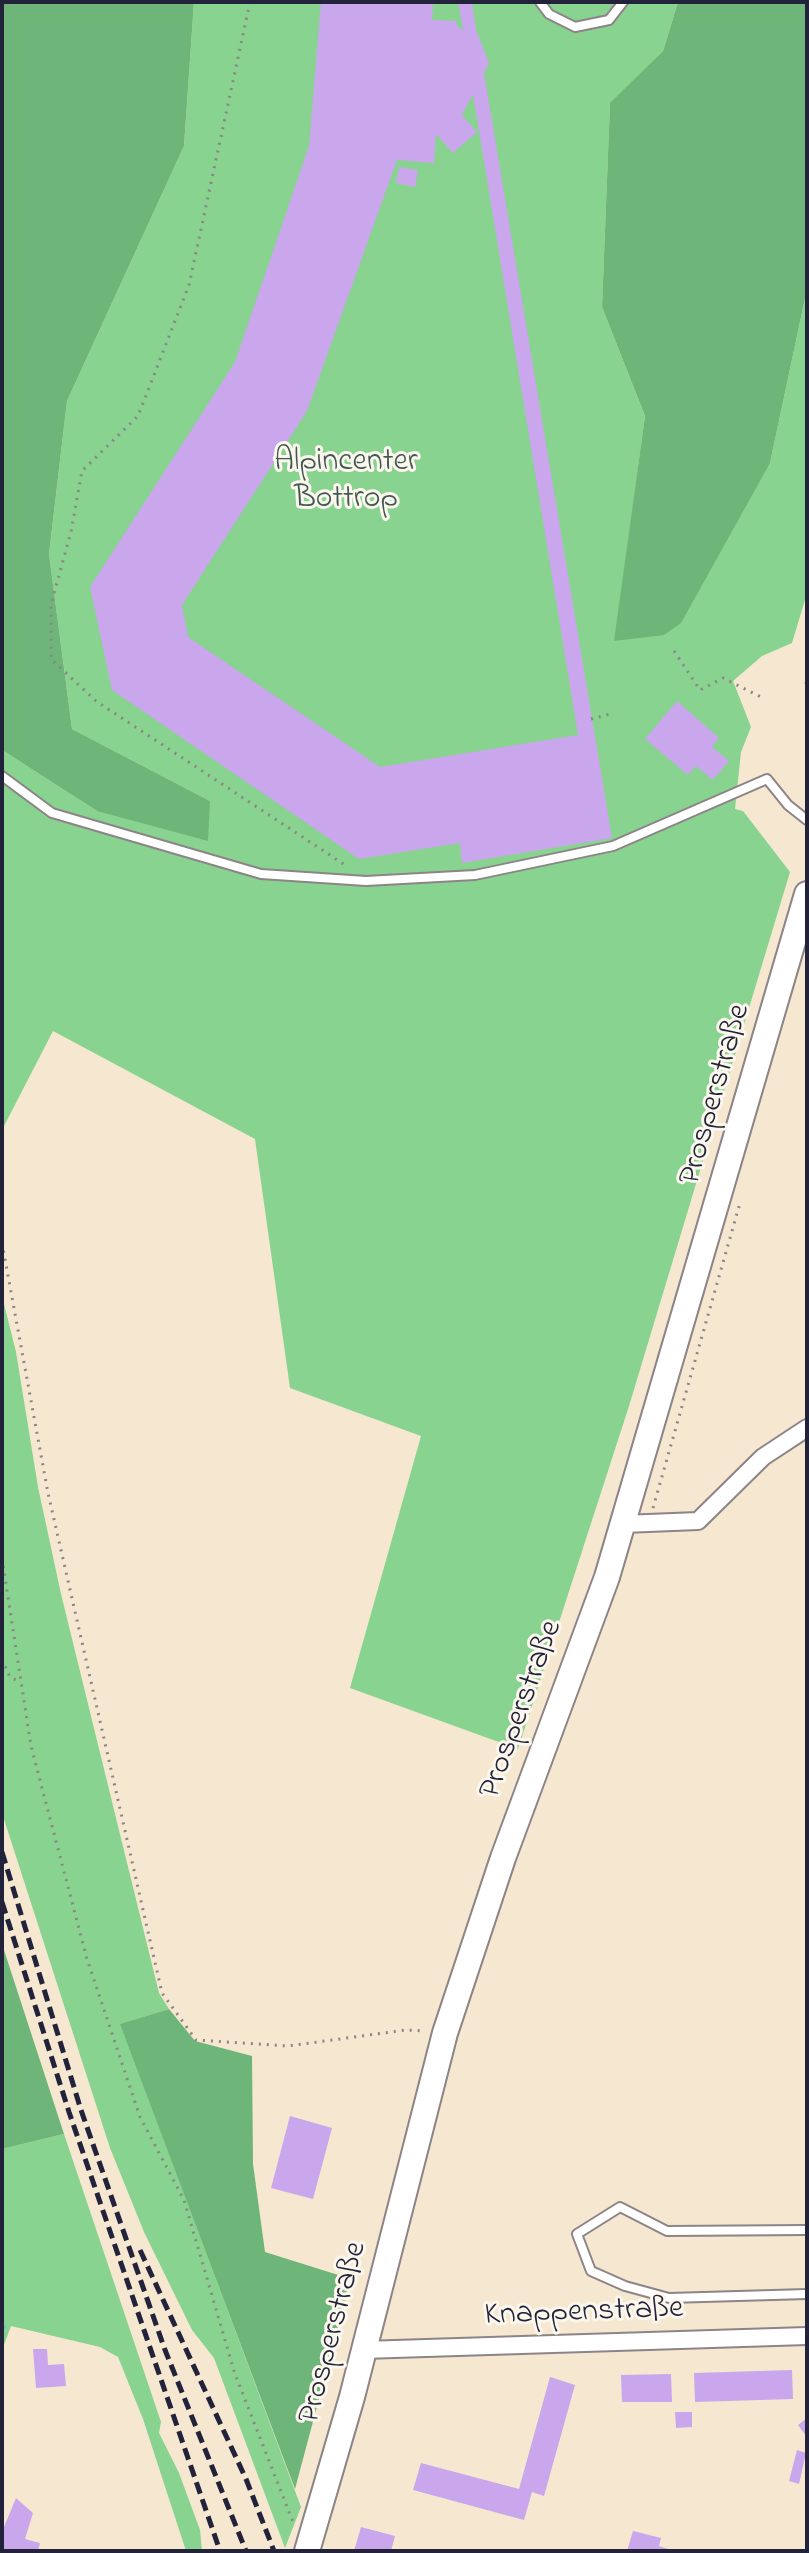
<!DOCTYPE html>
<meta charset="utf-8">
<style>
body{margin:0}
#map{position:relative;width:809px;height:2553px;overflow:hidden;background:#f6e7d0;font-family:"Indie Flower",sans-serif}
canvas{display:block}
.frame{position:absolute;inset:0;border:4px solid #22223b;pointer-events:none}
</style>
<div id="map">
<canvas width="809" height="2553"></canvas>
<div class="frame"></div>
</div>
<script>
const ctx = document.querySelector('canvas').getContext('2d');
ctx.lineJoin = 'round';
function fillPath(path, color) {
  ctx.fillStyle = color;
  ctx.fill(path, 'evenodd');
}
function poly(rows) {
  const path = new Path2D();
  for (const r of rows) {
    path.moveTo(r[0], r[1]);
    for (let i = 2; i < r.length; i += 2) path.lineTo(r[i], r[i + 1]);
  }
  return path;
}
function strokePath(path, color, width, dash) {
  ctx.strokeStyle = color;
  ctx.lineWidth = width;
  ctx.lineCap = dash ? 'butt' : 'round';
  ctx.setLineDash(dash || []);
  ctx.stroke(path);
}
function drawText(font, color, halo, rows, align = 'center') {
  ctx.font = font + ' "Indie Flower",sans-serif';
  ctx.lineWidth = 6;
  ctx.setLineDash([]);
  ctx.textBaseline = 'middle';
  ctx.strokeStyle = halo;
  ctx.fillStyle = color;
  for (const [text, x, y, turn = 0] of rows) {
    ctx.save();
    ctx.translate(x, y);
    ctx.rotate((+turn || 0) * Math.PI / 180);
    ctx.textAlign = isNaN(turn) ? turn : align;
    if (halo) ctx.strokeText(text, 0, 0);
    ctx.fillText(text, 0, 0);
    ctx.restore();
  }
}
fillPath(poly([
 [194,2,678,2,663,51,610,104,602,307,645,416,615,640,770,463,807,289,807,593,792,643,762,656,733,681,751,727,741,752,735,809,743,811,790,872,629,1406,518,1749,350,1688,421,1436,290,1388,255,1139,53,1031,2,1130,2,750,97,811,210,801,72,729,49,554,67,401,184,146],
 [2,1296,16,1352,38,1487,61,1594,159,1993,169,2009,121,2024,301,2507,285,2548,214,2358,192,2330,144,2232,110,2148,2,1813],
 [64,2134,161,2422,159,2433,179,2473,200,2530,202,2551,186,2551,143,2419,118,2357,100,2347,11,2326,2,2350,2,2149]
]), '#88d390');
fillPath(poly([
 [2,2,194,2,184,146,67,401,49,554,72,729,210,801,208,841,97,811,2,750],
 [678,2,807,2,807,289,770,463,681,623,664,635,614,641,645,416,602,307,610,103,663,51],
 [2,1944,64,2134,2,2149],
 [169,2009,195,2041,252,2056,253,2164,265,2252,351,2279,295,2489,120,2024]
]), '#6eb57a');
strokePath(poly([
 [2,2327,3,2327]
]), '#77afe7', 5);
fillPath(poly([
 [321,2,433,2,432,20,456,21,459,28,463,29,458,2,472,2,476,30,489,63,484,73,612,838,462,863,460,843,359,859,112,690,90,587,235,362,309,146],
 [473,94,578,735,380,767,188,637,182,605,307,411,397,160,434,163,436,134,453,153,477,132,462,115],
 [399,167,418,170,415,187,396,183],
 [677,701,719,738,712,747,729,761,713,780,696,766,688,775,645,739],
 [290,2116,332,2128,313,2199,271,2188],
 [33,2349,47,2349,48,2365,64,2364,66,2386,36,2388],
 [792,2370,793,2399,695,2402,694,2373],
 [671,2374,672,2402,622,2402,621,2375],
 [550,2377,575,2385,544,2496,532,2492,524,2520,413,2490,421,2463,519,2489],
 [675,2412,692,2412,692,2427,676,2428],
 [807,2418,807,2437,798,2425],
 [797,2450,806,2453,799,2484,789,2481],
 [16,2498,33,2513,25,2539,40,2543,38,2551,4,2551,2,2546,4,2527],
 [361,2527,395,2536,391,2551,354,2551],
 [633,2531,661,2538,659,2546,674,2551,627,2551]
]), '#caa6ed');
const lane = poly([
 [540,2,549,14,575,27,609,20,623,2],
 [2,776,52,813,261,874,366,881,475,875,613,846,767,779,788,805,807,820],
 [807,2230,667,2231,620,2207,577,2234,591,2271,625,2286,669,2298,807,2294]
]);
const street = poly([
 [623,1524,698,1521,763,1457,807,1428],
 [363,2350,807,2336]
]);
const secondary = poly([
 [307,2551,352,2397,445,2033,503,1858,607,1577,807,894]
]);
strokePath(lane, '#8c8486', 12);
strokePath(street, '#8c8486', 20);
strokePath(secondary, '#8c8486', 28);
strokePath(poly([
 [250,2,189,285,138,416,82,471,71,532,51,604,51,659,96,701,345,865],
 [674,651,700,690,723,678,765,699],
 [805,682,807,683],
 [591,719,610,714],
 [2,1243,48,1493,162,1993,196,2040,288,2046,406,2030,425,2031],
 [653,1508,740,1203],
 [2,1558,31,1746,87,1959,140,2117,184,2200,235,2374,293,2522],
 [2,1659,10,1677,20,1682]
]), '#8c8486', 3, [2, 6]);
strokePath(lane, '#fff', 8);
strokePath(street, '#fff', 16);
strokePath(secondary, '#fff', 24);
strokePath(poly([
 [2,1852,81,2110,165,2350,246,2551],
 [2,1902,69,2112,220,2551],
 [140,2250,246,2479,274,2551]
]), '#22223b', 5, [12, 6]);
drawText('32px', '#415754', '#fbf7ec', [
 ["Alpincenter",346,464],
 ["Bottrop",346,501]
]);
drawText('32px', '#22223b', '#fbf7ec', [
 ["Prosperstraße",717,1095,-74],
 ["Prosperstraße",523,1710,-70],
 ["Knappenstraße",584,2314,-2],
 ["Prosperstraße",335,2333,-75]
]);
</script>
